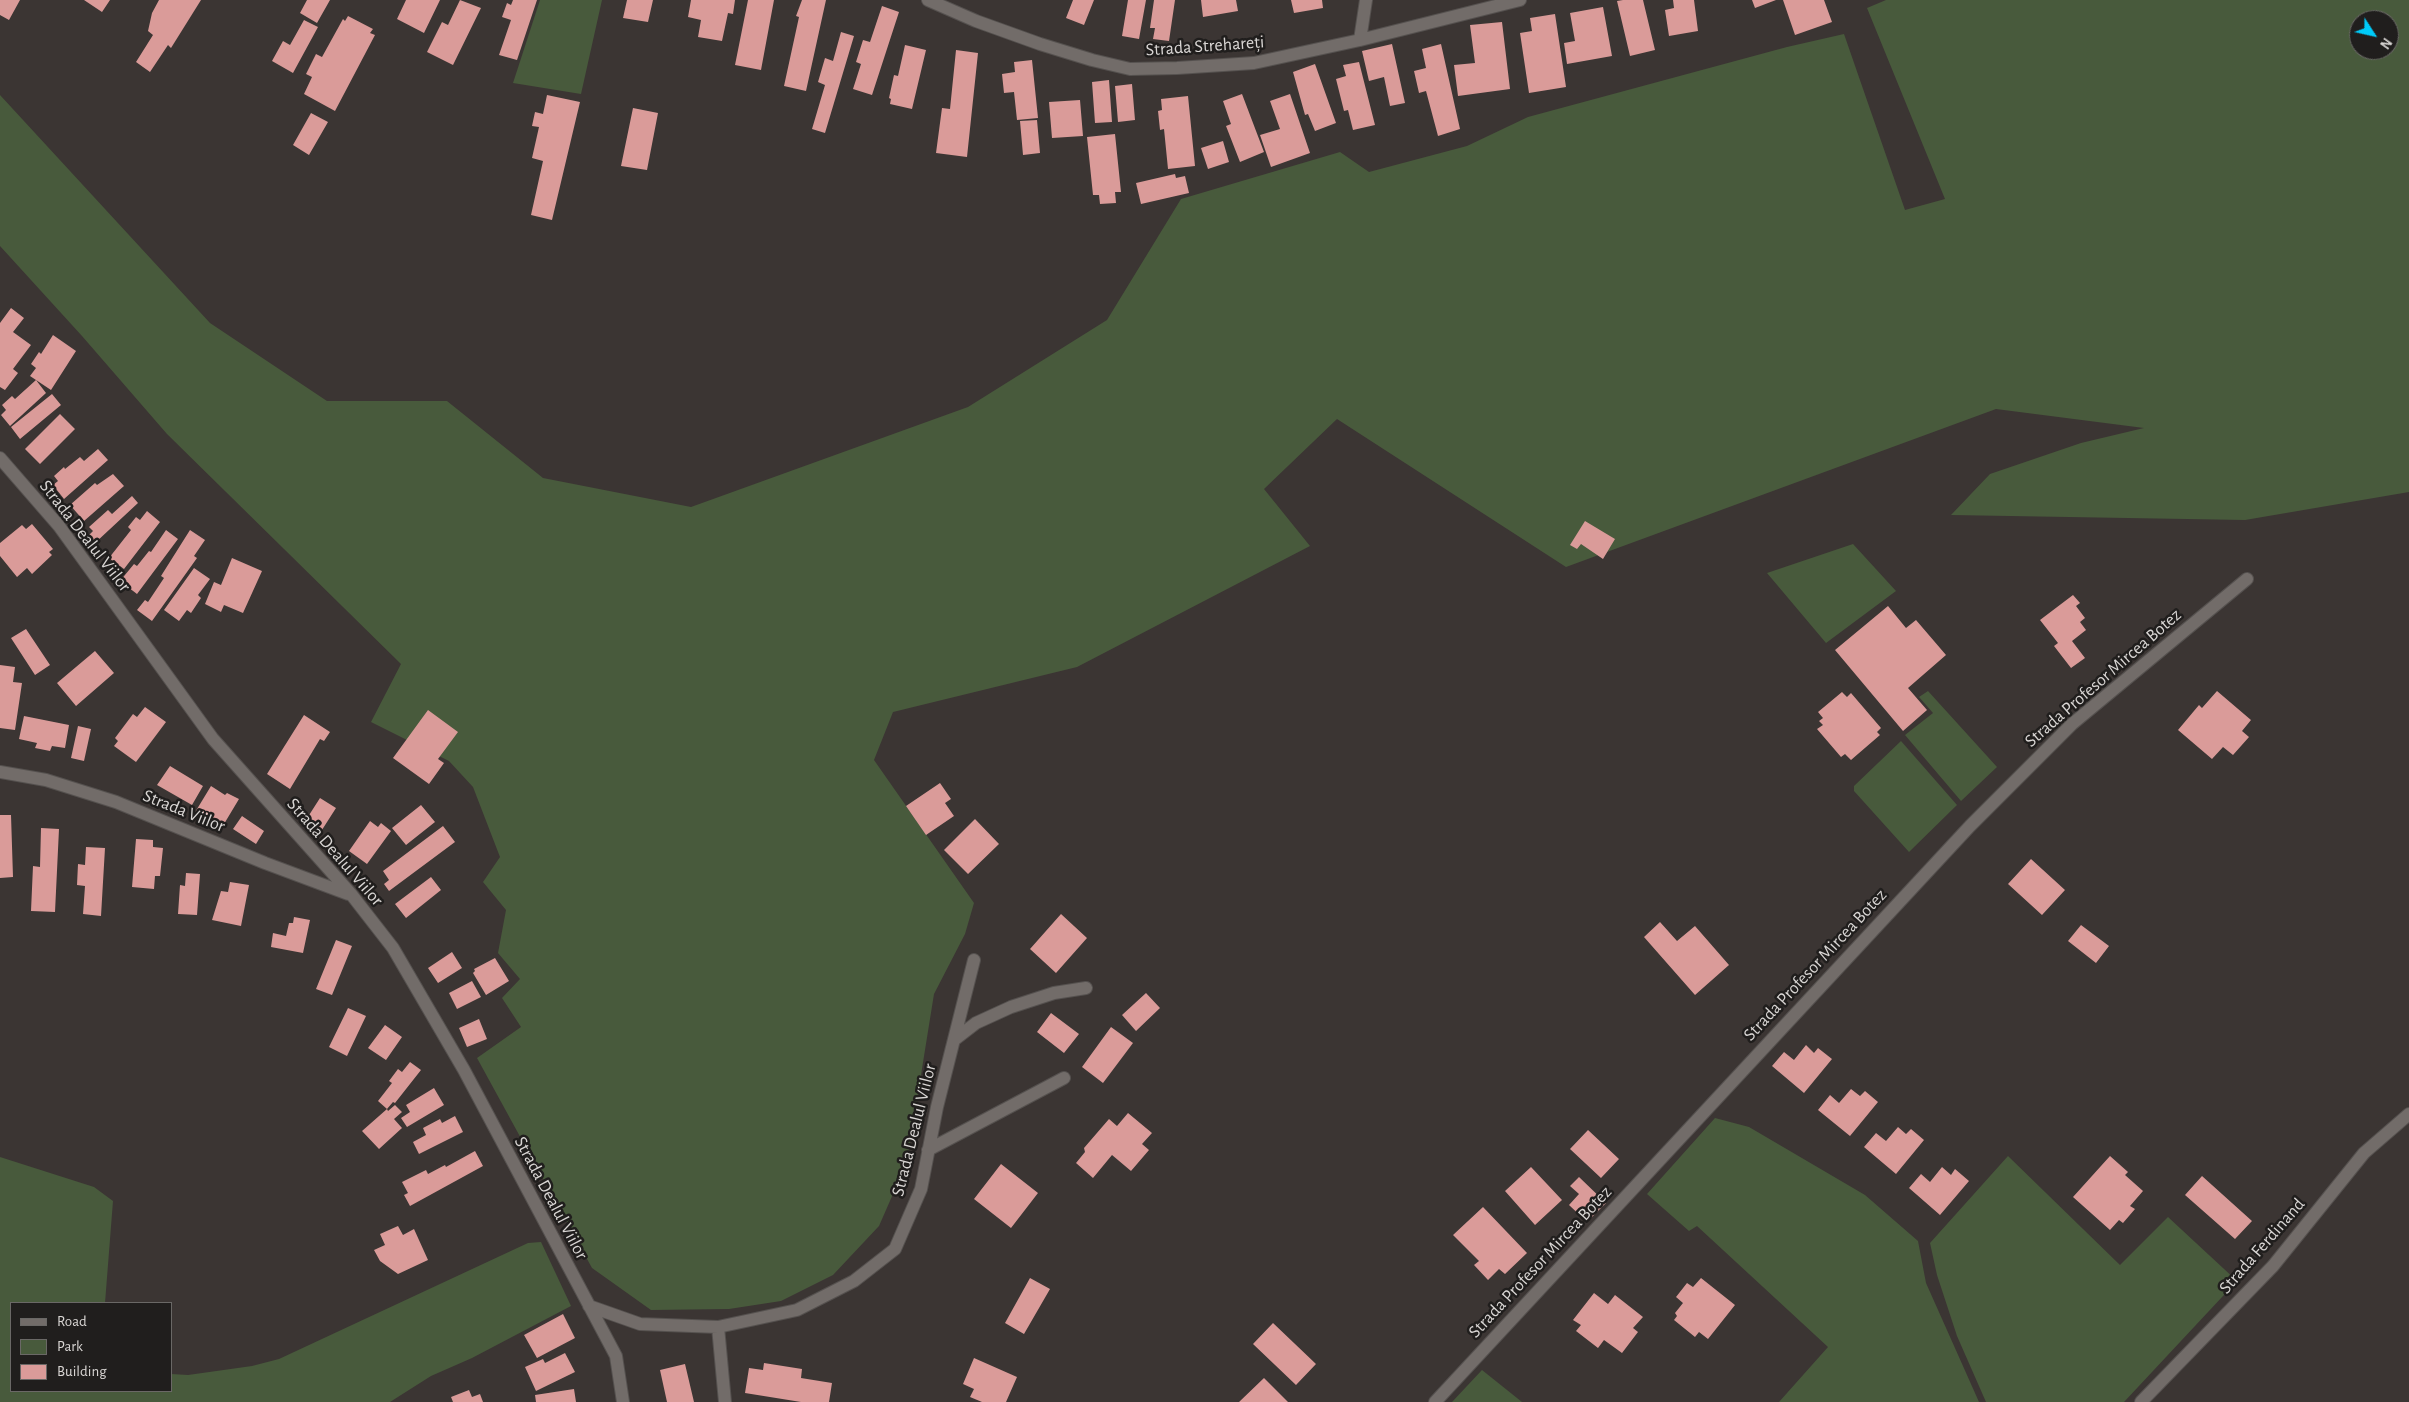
<!DOCTYPE html>
<meta charset="utf-8">
<style>
body{margin:0}
#map{position:relative;width:2409px;height:1402px;overflow:hidden;background:#3b3533;font-family:"Alegreya Sans",sans-serif}
canvas{display:block}
.legend{position:absolute;left:10px;top:1302px;width:162px;height:90px;box-sizing:border-box;background:#201e1d;border:1px solid #6a6866;margin:0;padding:6px 9px;list-style:none;font-size:15px;color:#d9d6d4}
.legend li{display:flex;align-items:center;gap:10px;height:25px}
.legend b{width:25px;border:1px solid #6a6866}
.north{position:absolute;left:2349px;top:10px;width:50px;height:50px;box-sizing:border-box;background:#201e1d;border:1px solid #6a6866;border-radius:50%;rotate:125deg;font-size:14px;font-weight:700;line-height:20px;text-align:center;color:#d9d6d4}
.north::after{content:'';display:block;margin:auto;width:18px;height:22px;background:#00cbf9;clip-path:polygon(50% 0,100% 100%,50% 72%,0 100%)}
</style>
<div id="map">
<canvas width="2409" height="1402"></canvas>
<ul class="legend">
<li><b style="height:6px;background:#726c69"></b>Road</li>
<li><b style="height:14px;background:#485a3c"></b>Park</li>
<li><b style="height:14px;background:#da9b99"></b>Building</li>
</ul>
<div class="north">N</div>
</div>
<script>
const ctx = document.querySelector('canvas').getContext('2d');
ctx.lineJoin = 'round';
function fillPath(path, color) {
  ctx.fillStyle = color;
  ctx.fill(path, 'evenodd');
}
function poly(rows) {
  const path = new Path2D();
  for (const r of rows) {
    path.moveTo(r[0], r[1]);
    for (let i = 2; i < r.length; i += 2) path.lineTo(r[i], r[i + 1]);
  }
  return path;
}
function strokePath(path, color, width, dash) {
  ctx.strokeStyle = color;
  ctx.lineWidth = width;
  ctx.lineCap = dash ? 'butt' : 'round';
  ctx.setLineDash(dash || []);
  ctx.stroke(path);
}
function drawText(font, color, halo, rows, align = 'center') {
  ctx.font = font + ' "Alegreya Sans",sans-serif';
  ctx.lineWidth = 5;
  ctx.setLineDash([]);
  ctx.textBaseline = 'middle';
  ctx.strokeStyle = halo;
  ctx.fillStyle = color;
  for (const [text, x, y, turn = 0] of rows) {
    ctx.save();
    ctx.translate(x, y);
    ctx.rotate((+turn || 0) * Math.PI / 180);
    ctx.textAlign = isNaN(turn) ? turn : align;
    if (halo) ctx.strokeText(text, 0, 0);
    ctx.fillText(text, 0, 0);
    ctx.restore();
  }
}
fillPath(poly([
 [540,0,602,0,581,94,513,83],
 [1886,0,2409,0,2409,492,2245,520,1951,515,1990,474,2081,443,2144,428,1996,409,1566,567,1337,419,1264,489,1310,546,1077,667,893,712,874,760,974,903,965,934,934,994,907,1162,879,1226,833,1275,781,1301,729,1309,651,1310,592,1268,477,1058,521,1027,502,998,520,979,498,953,506,910,483,882,500,857,473,787,449,761,371,722,401,664,167,434,82,336,0,246,0,95,210,323,327,401,447,401,543,478,691,507,968,407,1107,320,1181,199,1340,152,1369,172,1467,146,1528,117,1787,47,1844,34,1905,210,1945,199,1867,8],
 [2359,20,2389,20,2389,50,2359,50],
 [1853,544,1896,591,1826,643,1767,573],
 [1928,691,1997,767,1961,801,1905,735,1933,713,1919,697],
 [1901,741,1957,805,1909,852,1854,791,1854,786],
 [1715,1118,1749,1127,1865,1195,1918,1241,1926,1283,1979,1402,1779,1402,1828,1347,1697,1226,1689,1231,1647,1194],
 [2008,1156,2120,1265,2168,1217,2237,1281,2124,1402,1986,1402,1957,1336,1937,1275,1930,1243],
 [0,1157,94,1187,113,1201,105,1303,11,1303,11,1391,171,1391,171,1374,188,1375,252,1366,279,1359,528,1243,541,1242,571,1306,472,1358,431,1376,390,1402,0,1402],
 [1482,1370,1522,1402,1452,1402]
]), '#485a3c');
fillPath(poly([
 [0,0,20,0,9,20,0,15],
 [84,0,110,0,102,12],
 [159,0,201,0,171,48,168,45,150,72,136,62,153,35,148,31,152,13],
 [307,0,330,0,317,23,300,13],
 [406,0,440,0,424,33,397,19],
 [460,0,481,8,453,65,427,52,442,22,448,25],
 [513,0,537,0,517,60,499,55,511,20,502,17,507,3,511,5],
 [627,0,653,0,648,22,623,18],
 [691,0,735,0,733,14,728,13,722,41,698,37,701,20,688,17],
 [748,0,774,0,761,70,735,65],
 [802,0,826,0,806,91,784,86,799,17,796,16],
 [1073,0,1094,0,1084,25,1066,18],
 [1128,0,1146,0,1139,39,1122,36],
 [1154,0,1175,0,1169,41,1153,39,1155,28,1150,28],
 [1201,0,1236,0,1238,11,1203,17],
 [1291,0,1322,0,1323,8,1294,13],
 [1623,0,1643,0,1655,50,1630,56,1617,1],
 [1673,0,1694,0,1698,31,1669,36,1665,10,1674,8],
 [1752,0,1776,0,1755,8],
 [1783,0,1824,0,1832,22,1795,35],
 [882,6,899,12,872,95,853,89,861,64,856,62,863,40,870,42],
 [1603,7,1612,56,1567,64,1564,43,1575,41,1570,13],
 [1555,14,1566,87,1529,93,1520,33,1532,31,1530,18],
 [348,16,373,29,370,33,375,35,335,111,304,94,312,77,306,74,316,54,322,57,343,19,345,21],
 [304,20,318,27,293,73,272,61,283,41,290,45],
 [1502,22,1510,89,1458,96,1454,65,1475,63,1470,25],
 [841,32,854,36,825,133,812,129,825,85,818,82,825,58,833,61],
 [1392,44,1405,103,1390,106,1384,77,1369,81,1362,51],
 [1441,44,1460,129,1438,136,1426,91,1419,93,1414,71,1426,68,1422,49],
 [905,45,926,50,912,109,890,104,891,99,889,98,894,75,898,76],
 [956,50,978,53,967,157,936,153,942,108,950,109],
 [1032,60,1038,118,1017,120,1014,92,1004,93,1002,74,1015,72,1014,62],
 [1359,62,1375,125,1353,130,1348,110,1344,111,1336,79,1346,76,1343,65],
 [1315,64,1336,123,1315,131,1308,114,1305,115,1293,72],
 [1109,80,1112,122,1095,123,1092,82],
 [1132,84,1135,120,1118,122,1115,86],
 [1242,94,1264,152,1240,162,1226,126,1231,124,1223,101],
 [1290,94,1310,153,1271,167,1260,135,1280,129,1270,101],
 [547,95,580,102,552,220,531,215,543,161,532,158,539,127,532,126,535,112,543,114],
 [1188,96,1195,166,1168,169,1164,129,1160,130,1158,111,1162,110,1161,99],
 [1080,100,1083,136,1052,138,1049,102],
 [633,108,658,113,647,170,621,166],
 [311,113,328,122,309,155,293,145],
 [1037,120,1040,153,1023,155,1020,121],
 [1115,134,1121,192,1115,192,1116,203,1100,204,1099,195,1093,195,1087,137],
 [1223,141,1229,162,1208,169,1201,148],
 [1175,174,1176,178,1185,176,1189,193,1141,204,1136,183],
 [11,308,24,318,13,332,31,345,13,369,18,373,5,390,0,387,0,323],
 [53,335,76,351,51,390,36,380,46,393,10,426,1,415,6,410,2,405,12,396,15,399,36,380,30,376,36,368,31,364,39,352,41,354],
 [52,394,61,405,20,439,11,427],
 [60,414,75,429,40,464,25,449],
 [98,449,108,460,64,499,53,485,58,481,54,476,64,467,65,469,80,457,84,461],
 [113,474,124,486,84,521,70,505,95,483,97,485],
 [132,496,138,503,95,543,88,536,93,531,89,527,108,510,112,514],
 [147,511,160,522,124,569,109,558,131,530,128,527,136,517,140,520],
 [1585,521,1615,539,1603,559,1581,544,1577,549,1570,545],
 [32,524,53,549,49,552,52,555,32,574,27,568,17,577,0,556,0,543,22,525,26,529],
 [166,530,178,539,137,594,120,581,134,564,137,566,149,551,151,552],
 [190,530,205,540,194,556,197,558,152,621,137,610,145,600,148,602,164,578,161,576],
 [232,558,262,571,243,613,224,605,221,612,205,604,214,582,221,585],
 [194,568,210,579,198,595,201,598,191,613,187,610,179,621,164,610],
 [2073,595,2080,603,2076,606,2085,618,2080,622,2086,630,2072,641,2085,658,2071,668,2054,646,2058,643,2040,620],
 [1888,606,1906,628,1916,620,1946,655,1908,688,1927,710,1903,731,1835,650],
 [26,629,50,665,35,675,11,638],
 [95,651,114,673,76,706,57,683],
 [0,665,15,667,13,682,22,683,15,730,0,728],
 [2217,691,2251,720,2242,731,2249,737,2233,755,2223,747,2212,759,2178,730,2199,705,2202,708],
 [1842,692,1847,697,1851,693,1881,728,1877,732,1880,735,1851,760,1845,754,1841,757,1817,729,1823,725,1819,721,1823,718,1818,712],
 [145,707,166,722,136,762,114,746,118,741,115,738,133,714,137,717],
 [428,710,458,732,438,759,444,763,429,784,393,758],
 [304,715,330,732,324,741,320,739,290,789,267,774],
 [24,716,69,725,65,748,52,746,50,751,35,748,37,743,19,739],
 [78,726,91,729,84,761,71,758],
 [170,766,203,786,192,805,157,785],
 [940,783,951,799,945,803,954,816,926,835,906,806],
 [211,786,225,795,227,793,239,799,221,829,194,814],
 [320,798,336,808,320,833,304,823],
 [421,805,435,822,406,845,392,828],
 [0,815,11,815,13,877,0,878],
 [242,816,264,831,256,844,233,829],
 [975,819,999,844,968,874,944,850],
 [370,821,378,827,381,823,391,831,367,864,349,851],
 [443,826,455,842,389,891,384,884,389,880,383,871],
 [41,828,59,829,55,912,31,911,33,866,40,867],
 [136,839,153,840,153,847,163,848,160,876,155,876,154,889,132,887],
 [86,847,105,848,101,916,83,914,85,886,77,885,78,864,85,865],
 [2031,859,2065,890,2042,915,2008,884],
 [186,873,200,874,197,915,178,914,180,885,185,886],
 [431,877,441,890,406,918,395,904],
 [230,882,249,885,241,926,212,920,221,891,228,892],
 [1061,914,1087,938,1056,973,1030,949],
 [294,917,310,920,303,953,271,947,273,933,286,936,289,923,293,923],
 [1660,922,1677,941,1695,926,1729,965,1695,995,1644,937],
 [2081,925,2109,946,2096,963,2068,941],
 [336,940,352,946,332,995,316,989],
 [452,952,462,968,438,983,428,968],
 [495,958,509,981,486,995,473,973,475,971,474,969],
 [472,981,481,997,457,1009,449,993],
 [1146,993,1160,1008,1136,1031,1122,1015],
 [348,1008,366,1016,347,1056,329,1047],
 [1051,1013,1079,1034,1064,1053,1037,1032],
 [479,1019,487,1039,467,1047,459,1028],
 [385,1025,402,1037,386,1060,368,1048],
 [1111,1027,1133,1043,1103,1083,1082,1067],
 [1806,1045,1814,1053,1818,1048,1832,1059,1804,1093,1772,1066,1784,1052,1794,1060],
 [410,1062,421,1070,395,1103,393,1102,387,1109,378,1101,392,1083,389,1081,398,1069,402,1072],
 [434,1088,444,1105,407,1127,401,1118,410,1112,406,1105],
 [1851,1089,1860,1096,1865,1091,1878,1102,1850,1136,1818,1110,1830,1095,1839,1103],
 [395,1105,402,1112,394,1119,402,1128,379,1149,362,1131,387,1109,388,1111],
 [1128,1113,1152,1133,1142,1144,1149,1150,1131,1171,1112,1155,1093,1178,1076,1163,1085,1152,1084,1148,1109,1119,1117,1126],
 [455,1116,463,1132,419,1154,413,1142,426,1135,423,1128,440,1119,442,1123],
 [1898,1127,1906,1134,1911,1129,1924,1140,1896,1174,1864,1147,1876,1133,1886,1141],
 [1588,1130,1619,1159,1601,1178,1570,1149],
 [475,1151,483,1166,410,1206,404,1195,408,1193,402,1182,426,1170,428,1174,445,1165,446,1167],
 [2110,1156,2128,1172,2125,1175,2143,1191,2130,1206,2135,1209,2123,1223,2119,1220,2110,1230,2073,1197],
 [1001,1164,1038,1193,1011,1228,974,1199],
 [1531,1167,1562,1200,1535,1225,1505,1191],
 [1942,1167,1951,1175,1955,1169,1969,1181,1940,1215,1909,1188,1921,1174,1930,1182],
 [2202,1176,2252,1221,2235,1239,2185,1195],
 [1579,1177,1606,1203,1587,1222,1569,1205,1579,1194,1570,1186],
 [1483,1207,1527,1253,1505,1274,1499,1269,1488,1280,1474,1265,1479,1261,1453,1235],
 [398,1226,403,1235,414,1229,428,1260,398,1274,380,1261,374,1250,385,1245,380,1234],
 [1030,1278,1050,1289,1024,1334,1005,1323],
 [1701,1278,1735,1305,1708,1339,1699,1332,1695,1337,1674,1320,1677,1316,1675,1313,1683,1303,1676,1297,1687,1283,1693,1287],
 [1594,1293,1608,1304,1615,1295,1643,1317,1633,1328,1638,1332,1622,1353,1604,1340,1598,1348,1576,1331,1581,1325,1573,1320],
 [563,1314,575,1338,537,1358,524,1335],
 [1273,1323,1316,1364,1296,1385,1253,1344],
 [565,1353,575,1372,536,1391,525,1367,543,1359,545,1363],
 [974,1358,1017,1377,1006,1402,982,1402,970,1397,974,1389,963,1384],
 [764,1363,802,1369,801,1378,832,1383,829,1402,801,1402,745,1393,749,1368,763,1370],
 [685,1364,694,1402,667,1402,660,1370],
 [1264,1378,1288,1402,1239,1402],
 [574,1389,576,1402,536,1402,535,1395],
 [469,1390,472,1397,480,1394,483,1402,453,1402,451,1397]
]), '#da9b99');
const minor = poly([
 [928,0,976,21,1040,44,1092,60,1130,69,1177,68,1254,63,1360,40,1520,0],
 [1360,40,1366,0],
 [0,458,59,526,213,739,351,894,393,948,464,1070,616,1356,623,1402],
 [0,772,46,780,116,802,265,863,348,894],
 [954,1040,976,1023,1011,1007,1054,993,1086,988],
 [928,1150,1064,1078],
 [589,1306,640,1324,718,1327,797,1310,854,1281,895,1249,921,1189,937,1107,974,960],
 [718,1327,725,1402],
 [1435,1402,1970,826,2072,724,2247,579],
 [2141,1402,2273,1266,2364,1153,2409,1114]
]);
strokePath(minor, '#55514f', 14);
strokePath(minor, '#726c69', 12);
drawText('18px', '#d9d6d4', '#201e1d', [
 ["Strada Strehareți",1205,46,-4],
 ["Strada Dealul Viilor",85,536,52],
 ["Strada Profesor Mircea Botez",2103,678,-41],
 ["Strada Viilor",184,811,22],
 ["Strada Dealul Viilor",335,852,49],
 ["Strada Profesor Mircea Botez",1815,965,-47],
 ["Strada Dealul Viilor",914,1130,-76],
 ["Strada Dealul Viilor",551,1198,62],
 ["Strada Ferdinand",2262,1246,-49],
 ["Strada Profesor Mircea Botez",1540,1262,-47]
]);
</script>
